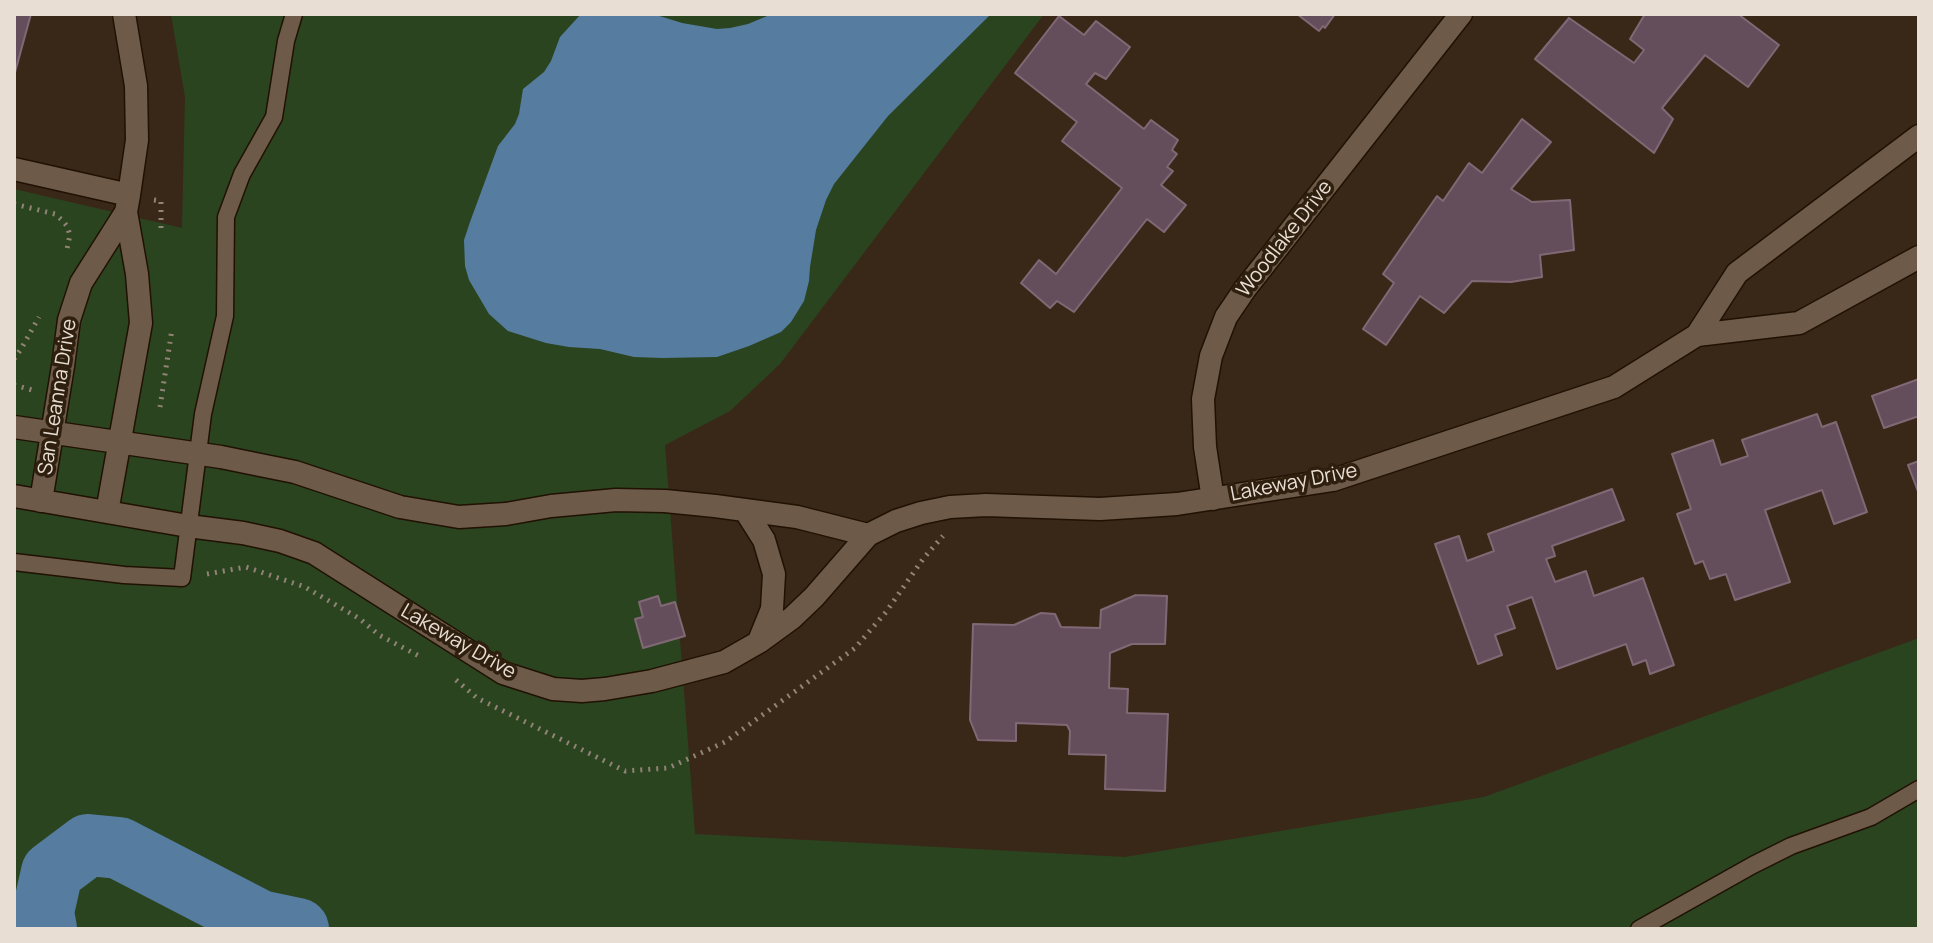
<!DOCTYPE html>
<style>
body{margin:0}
#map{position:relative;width:1933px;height:943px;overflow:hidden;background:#392818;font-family:Manrope,sans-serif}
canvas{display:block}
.frame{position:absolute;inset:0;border:16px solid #e9ded4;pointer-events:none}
</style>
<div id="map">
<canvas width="1933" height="943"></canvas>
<div class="frame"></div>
</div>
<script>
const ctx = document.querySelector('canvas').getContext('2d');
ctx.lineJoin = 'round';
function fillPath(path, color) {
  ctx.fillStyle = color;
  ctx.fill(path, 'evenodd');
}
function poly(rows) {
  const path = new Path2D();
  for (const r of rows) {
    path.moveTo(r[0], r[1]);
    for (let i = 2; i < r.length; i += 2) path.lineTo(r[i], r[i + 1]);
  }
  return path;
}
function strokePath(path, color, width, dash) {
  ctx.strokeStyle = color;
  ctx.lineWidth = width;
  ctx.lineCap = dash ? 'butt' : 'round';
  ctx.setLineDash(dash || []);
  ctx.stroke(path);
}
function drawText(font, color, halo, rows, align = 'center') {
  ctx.font = font + ' Manrope,sans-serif';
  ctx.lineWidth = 7;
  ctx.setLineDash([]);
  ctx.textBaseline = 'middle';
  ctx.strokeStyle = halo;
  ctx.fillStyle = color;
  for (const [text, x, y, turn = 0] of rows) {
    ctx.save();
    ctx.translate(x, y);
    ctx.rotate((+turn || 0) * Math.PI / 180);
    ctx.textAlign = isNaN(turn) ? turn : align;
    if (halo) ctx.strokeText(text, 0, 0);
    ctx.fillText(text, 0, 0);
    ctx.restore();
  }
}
fillPath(poly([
 [171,14,1044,14,780,364,730,411,665,445,695,834,1125,857,1484,797,1919,638,1919,929,14,929,14,189,182,228,185,97]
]), '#2b4420');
fillPath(poly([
 [581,14,653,14,682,23,717,29,730,28,748,24,772,14,991,14,888,116,834,184,826,200,816,230,810,267,809,281,804,301,791,322,781,332,749,346,717,357,662,358,634,357,600,349,569,347,546,343,508,331,489,314,469,280,465,266,464,240,470,222,498,146,515,124,519,114,523,89,544,72,551,61,560,37]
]), '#567da0');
strokePath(poly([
 [46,929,43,912,52,872,88,845,119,848,260,921,298,929]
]), '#567da0', 62);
const building = poly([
 [14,14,31,14,14,76,14,14],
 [1297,14,1335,14,1325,28,1323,26,1319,31,1297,14],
 [1645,14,1738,14,1779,45,1748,87,1705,55,1662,108,1673,119,1654,153,1535,59,1569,18,1634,63,1644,50,1630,39,1645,14],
 [1059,16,1084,35,1096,21,1130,47,1106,79,1095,73,1086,84,1144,129,1151,120,1178,140,1172,150,1177,154,1167,167,1173,171,1161,185,1186,205,1164,232,1147,219,1074,312,1057,301,1050,308,1021,283,1039,260,1056,274,1122,188,1062,141,1077,122,1015,73,1059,16],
 [1522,119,1551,142,1511,189,1532,202,1570,200,1574,250,1540,255,1542,277,1511,282,1472,281,1444,313,1420,296,1386,345,1363,329,1394,283,1383,274,1437,196,1443,201,1469,163,1482,173,1522,119],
 [1919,379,1919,416,1884,428,1872,396,1919,379],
 [1817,414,1822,427,1836,422,1867,512,1834,524,1822,490,1765,510,1790,582,1735,600,1726,574,1710,579,1703,561,1695,564,1677,514,1691,509,1672,454,1713,440,1721,465,1748,456,1742,440,1817,414],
 [1919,461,1919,494,1908,465,1919,461],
 [1612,489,1624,520,1552,546,1555,556,1546,559,1555,582,1586,571,1594,596,1643,578,1674,665,1650,674,1646,660,1633,665,1626,644,1557,669,1532,597,1507,606,1515,628,1495,635,1502,655,1478,664,1435,544,1459,536,1467,561,1494,551,1488,534,1612,489],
 [1136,595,1167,596,1165,644,1132,644,1110,653,1109,688,1128,689,1127,713,1168,714,1165,791,1105,789,1106,755,1069,754,1070,731,1067,725,1016,723,1016,741,978,740,970,720,973,624,1014,625,1041,613,1055,614,1061,627,1100,628,1101,610,1136,595],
 [658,596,661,606,675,602,685,636,643,648,635,619,643,617,639,602,658,596]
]);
fillPath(building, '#654e5b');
strokePath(building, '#816875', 2);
const service = poly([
 [14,562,124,575,182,578,203,414,225,316,226,217,242,174,274,117,286,41,294,14],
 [1639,929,1753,865,1791,846,1871,817,1919,789]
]);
const minor = poly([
 [14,169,129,195],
 [1697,335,1737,273,1919,136],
 [14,427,221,457,265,466,295,472,400,507,459,517,506,514,551,506,616,500,665,501,715,506,797,517,868,535],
 [14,496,188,526,243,533,280,541,314,553,503,673,553,689,582,691,605,689,652,681,724,662,759,642,792,618,814,597,868,535,896,521,921,513,950,507,986,505,1100,509,1177,504,1333,480,1614,387,1697,335,1799,323,1919,257],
 [1213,499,1205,447,1203,399,1211,356,1226,317,1245,289,1461,14],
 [41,501,63,366,69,320,81,283,126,212,129,195,137,140,136,86,124,14],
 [745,510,764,540,774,574,772,609,759,641],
 [107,512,141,323,137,274,126,212]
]);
strokePath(service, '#201103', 19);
strokePath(minor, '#201103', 25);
strokePath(poly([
 [154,200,161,201,161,232],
 [14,204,55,214,62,220,67,226,70,235,67,249],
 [14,359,21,349,39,317],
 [14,385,32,390],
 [160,407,172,329],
 [207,574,246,567,305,587,360,619,379,635,421,657],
 [456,680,477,698,625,771,668,768,725,742,855,648,886,612,923,559,943,536]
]), '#918376', 5, [2, 6]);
strokePath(service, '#6d5a48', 16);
strokePath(minor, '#6d5a48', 22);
drawText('20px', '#e9ded4', '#2f1f0e', [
 ["Woodlake Drive",1285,239,-52],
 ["San Leanna Drive",58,397,-81],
 ["Lakeway Drive",1294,483,-11],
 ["Lakeway Drive",458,642,30]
]);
</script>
